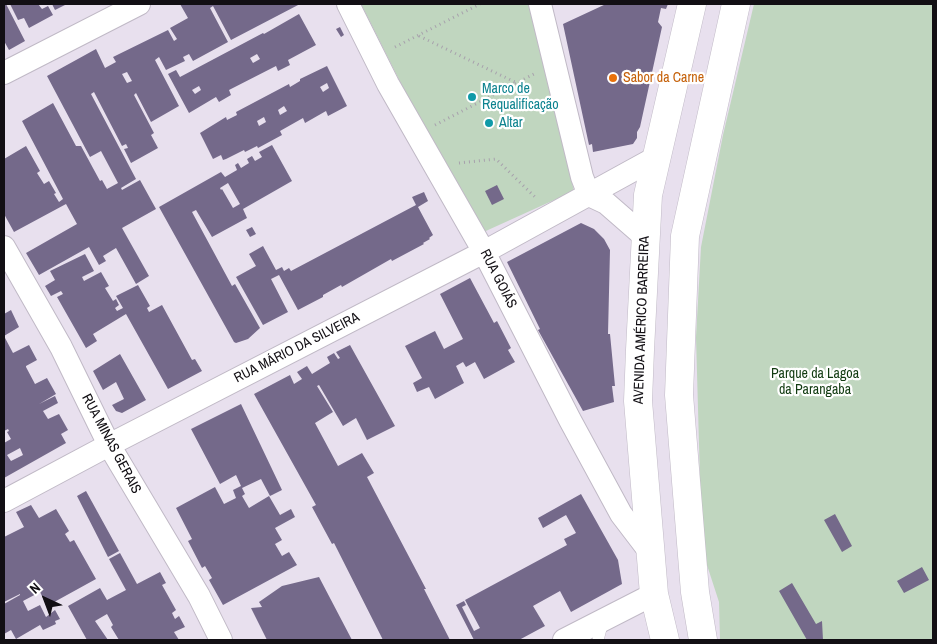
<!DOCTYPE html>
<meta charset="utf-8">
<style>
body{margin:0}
#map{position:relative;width:937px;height:644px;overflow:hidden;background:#e8e0ee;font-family:"Archivo Narrow",sans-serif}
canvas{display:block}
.frame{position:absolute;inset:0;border:5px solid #120f14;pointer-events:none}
.north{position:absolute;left:20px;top:574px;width:50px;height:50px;-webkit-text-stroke:4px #fff;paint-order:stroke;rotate:317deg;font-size:14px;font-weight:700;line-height:20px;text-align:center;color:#120f14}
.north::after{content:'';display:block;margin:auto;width:18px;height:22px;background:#120f14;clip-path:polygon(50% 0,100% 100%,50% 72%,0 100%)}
</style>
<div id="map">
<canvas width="937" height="644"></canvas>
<div class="frame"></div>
<div class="north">N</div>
</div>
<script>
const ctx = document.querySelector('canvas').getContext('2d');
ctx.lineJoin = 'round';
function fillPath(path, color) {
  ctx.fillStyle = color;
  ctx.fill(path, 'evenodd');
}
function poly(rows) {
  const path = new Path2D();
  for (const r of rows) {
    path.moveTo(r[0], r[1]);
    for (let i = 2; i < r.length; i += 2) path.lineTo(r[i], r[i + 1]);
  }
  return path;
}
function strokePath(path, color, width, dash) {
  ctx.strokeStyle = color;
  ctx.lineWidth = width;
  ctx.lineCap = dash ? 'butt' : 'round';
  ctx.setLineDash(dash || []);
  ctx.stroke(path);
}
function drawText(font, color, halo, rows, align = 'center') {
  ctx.font = font + ' "Archivo Narrow",sans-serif';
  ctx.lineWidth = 4.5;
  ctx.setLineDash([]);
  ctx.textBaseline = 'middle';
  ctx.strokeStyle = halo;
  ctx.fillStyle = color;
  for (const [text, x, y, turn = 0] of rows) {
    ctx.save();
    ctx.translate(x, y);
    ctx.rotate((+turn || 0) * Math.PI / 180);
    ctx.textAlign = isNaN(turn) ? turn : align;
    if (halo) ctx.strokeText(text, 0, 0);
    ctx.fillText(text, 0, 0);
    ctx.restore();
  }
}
fillPath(poly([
 [361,4,530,4,574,191,477,235],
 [754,4,933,4,933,640,720,640,719,602,706,562,701,516,696,337,701,247,723,135]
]), '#c0d6bf');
fillPath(poly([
 [4,4,6,4,25,41,9,50,4,41],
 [10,4,38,4,42,9,48,6,53,15,29,28,24,18,18,20],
 [52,4,67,4,55,10],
 [180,4,300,4,231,40,213,6,210,8,228,42,193,61,189,54,183,57,185,61,166,70,159,57,155,60,179,106,151,122,136,93,134,95,154,133,151,135,158,148,131,163,124,149,128,148,126,144,122,146,94,92,91,94,136,179,121,188,122,190,140,180,156,209,122,228,149,276,136,284,116,248,103,256,106,261,99,265,89,247,39,275,26,253,77,224,66,204,14,232,4,214,4,159,26,146,40,171,37,173,44,184,49,181,56,193,54,194,59,202,63,199,22,121,53,103,76,146,81,146,100,181,102,180,107,189,118,183,101,151,90,157,47,76,96,49,105,68,116,62,113,57,168,30,174,41,177,39,170,28,188,18],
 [127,72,132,81,127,83,122,74],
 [606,4,668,4,666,9,661,8,658,22,662,27,640,127,637,132,637,138,633,144,593,152,592,144,589,145,563,24],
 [299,14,316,45,288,60,290,65,278,71,276,66,229,90,231,95,219,102,216,97,189,113,168,74,176,70,180,77,263,33,264,34],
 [257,54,260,59,253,63,250,58],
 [199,86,201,90,195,94,192,90],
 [340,27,344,35,341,37,336,29],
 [327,66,347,106,328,116,326,111,305,123,303,118,280,131,282,135,258,148,257,146,245,152,244,150,226,159,223,160,221,155,213,159,200,133,226,117,227,120,237,115,236,112,289,84,290,87,300,81,300,79],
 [327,83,329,88,323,92,320,87],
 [284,106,287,111,280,115,278,110],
 [264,117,266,122,259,126,257,121],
 [272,145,292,181,243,209,247,218,212,237,196,210,192,212,232,286,235,284,260,328,248,339,236,343,234,342,159,207,221,172,225,177,237,170,235,165,238,163,241,168,249,163,247,159,252,156,255,161,262,157,259,152],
 [228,183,240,204,233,208,222,189,221,190,220,188],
 [497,185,504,199,492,205,485,191],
 [424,192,428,201,418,207,433,235,429,238,430,239,423,243,424,244,392,261,391,259,342,287,341,285,323,295,323,297,298,310,279,275,271,279,288,312,263,325,236,277,256,266,249,254,263,246,276,270,282,267,284,271,289,268,291,271,416,205,412,197],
 [581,223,594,229,604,239,610,250,608,334,610,334,615,386,612,386,614,402,583,411,538,330,540,329,507,262],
 [252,227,256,234,250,237,246,230],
 [85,254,94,271,82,277,84,281,101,272,109,286,105,288,113,301,116,299,119,305,115,308,117,311,123,308,116,296,138,285,150,306,147,308,149,312,162,305,192,360,195,359,202,371,168,389,126,314,93,334,97,341,86,348,57,297,63,294,61,291,51,296,45,286,55,280,50,271],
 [470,278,494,323,497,321,511,348,508,350,515,362,484,379,475,362,466,367,463,362,456,366,464,383,435,399,429,387,417,392,413,383,422,378,405,346,435,331,444,349,463,339,440,294],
 [11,310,19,327,4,336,4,314],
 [4,336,13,353,29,345,37,360,26,366,26,367,35,384,47,378,56,394,39,404,55,396,58,403,43,411,48,419,59,414,68,430,61,434,66,443,4,478,4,443,11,439,7,432,9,431,8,429,4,431],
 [20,448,23,455,11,461,7,455],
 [350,345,395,426,367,440,356,418,343,426,319,385,317,386,333,412,315,423,338,466,362,453,374,473,367,477,426,589,424,589,450,640,383,640,334,543,332,544,312,507,316,505,254,394,290,375,294,384,302,379,297,372,307,366,312,374,330,363,327,357,334,353,338,359,340,358,336,352],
 [120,354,146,400,122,413,116,411,112,405,124,399,116,382,103,390,93,371],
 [241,404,282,490,270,496,261,479,242,488,245,494,242,496,249,508,269,496,280,515,291,509,295,517,275,528,282,540,275,544,282,556,289,552,297,565,223,605,209,580,212,578,205,566,202,568,188,541,192,539,176,508,215,487,224,504,236,498,233,490,241,486,236,475,220,484,191,429],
 [86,491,119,551,108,557,77,496],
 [581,494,618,560,622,584,571,612,560,591,533,606,545,626,519,640,474,640,456,605,464,601,466,605,462,607,474,631,480,628,465,600,567,545,564,539,576,533,566,515,543,528,538,518],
 [31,505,39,518,56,509,69,531,65,534,70,542,74,540,96,579,47,606,40,592,23,601,28,611,40,605,46,617,55,610,60,619,55,621,56,624,43,630,40,625,16,639,11,630,4,634,4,604,20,595,20,594,4,602,4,537,24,527,16,512],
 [835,514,852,546,842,552,824,520],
 [120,553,137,584,160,572,166,583,162,585,176,610,172,613,175,619,179,616,185,627,174,632,179,640,119,640,111,627,113,625,107,614,95,621,108,640,87,640,68,606,100,588,107,600,126,590,109,559],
 [922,567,929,580,904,593,897,581],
 [319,577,352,640,267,640,251,608,262,607,259,602,282,586],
 [792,583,816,624,822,621,823,640,807,640,779,591]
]), '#74698a');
const service = poly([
 [598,640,603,621]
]);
const minor = poly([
 [348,4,388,84,484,252,570,420,621,514,650,552],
 [540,4,582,177,589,195],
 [4,73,139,4],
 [589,195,606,203,645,237],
 [4,247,61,347,109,445,199,596,221,640],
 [4,501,109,445,484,252,657,157],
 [564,640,654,594]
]);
const primary = poly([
 [665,640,654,594,638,401,640,350,648,195,692,4],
 [703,640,695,592,679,395,685,236,736,4]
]);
strokePath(service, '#c0b9c6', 12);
strokePath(minor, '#c0b9c6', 24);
strokePath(primary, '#c0b9c6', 29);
strokePath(poly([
 [419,36,517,83],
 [395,47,480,4],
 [435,125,534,74],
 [459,163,496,159,536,198]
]), '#a7a1ac', 3, [1, 4]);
strokePath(service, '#fff', 11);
strokePath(minor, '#fff', 22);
strokePath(primary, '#fff', 28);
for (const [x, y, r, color] of [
 [613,78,5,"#e8710a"],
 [472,97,5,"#0f9aa8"],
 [489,123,5,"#0f9aa8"]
]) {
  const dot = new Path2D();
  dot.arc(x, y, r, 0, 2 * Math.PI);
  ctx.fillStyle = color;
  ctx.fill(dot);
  strokePath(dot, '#fff', 2);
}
drawText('14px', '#c56008', '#fff', [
 ["Sabor da Carne",623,78]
], 'left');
drawText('14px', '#0d838f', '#fff', [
 ["Marco de",482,89],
 ["Requalificação",482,105],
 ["Altar",499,123]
], 'left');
drawText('14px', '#120f14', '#fff', [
 ["RUA GOIÁS",498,279,63],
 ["AVENIDA AMÉRICO BARREIRA",642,320,-88],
 ["RUA MÁRIO DA SILVEIRA",297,348,-27],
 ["RUA MINAS GERAIS",111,444,62]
]);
drawText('14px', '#113b11', '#fff', [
 ["Parque da Lagoa",815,374],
 ["da Parangaba",815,390]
]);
</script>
